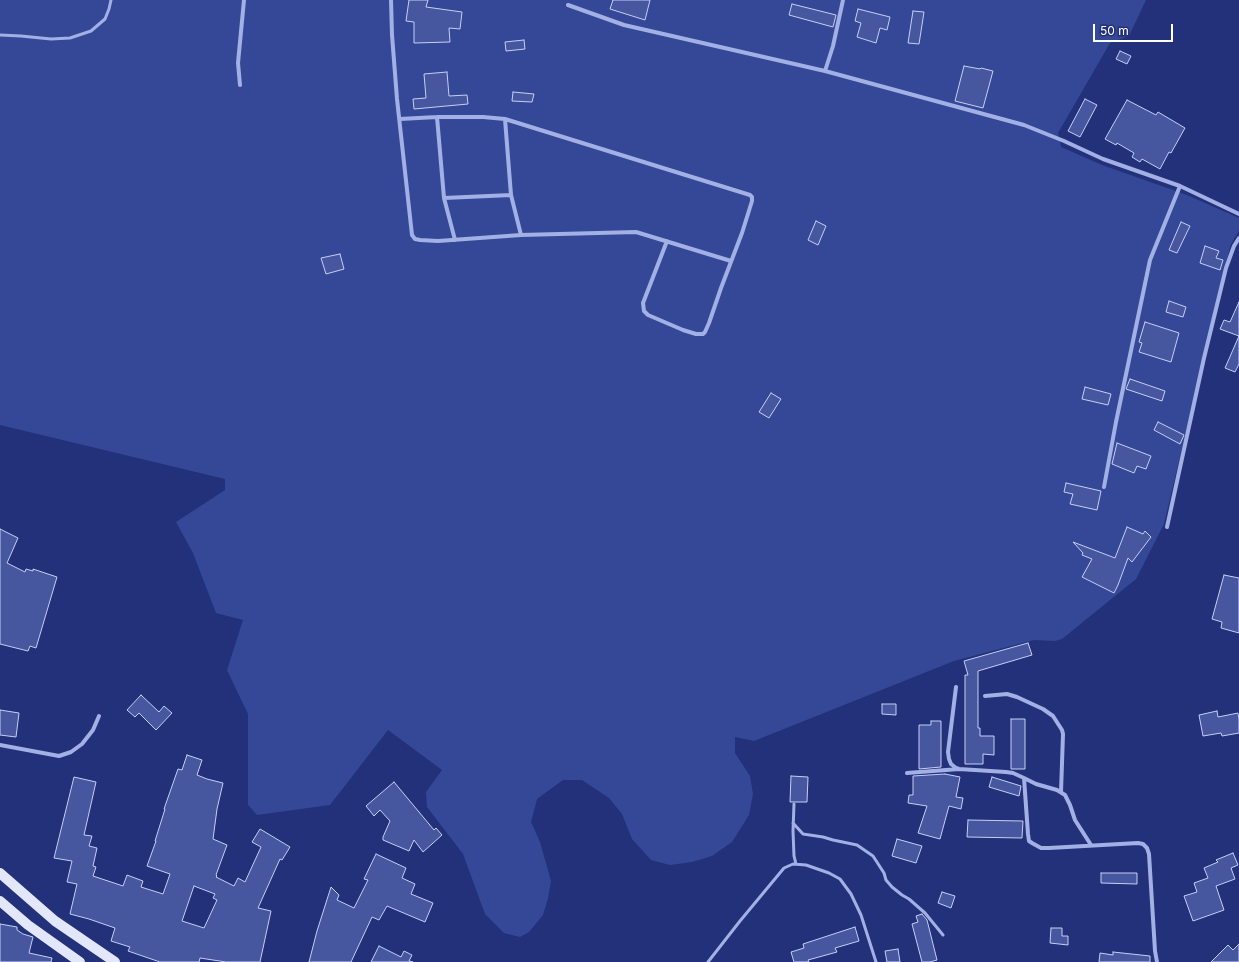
<!DOCTYPE html>
<style>
body{margin:0}
#map{position:relative;width:1239px;height:962px;overflow:hidden;background:#223179;font-family:Inter,sans-serif}
canvas{display:block}
.scale{position:absolute;left:1093px;top:24px;width:80px;height:18px;box-sizing:border-box;border:2px solid #fff;border-top:0;padding-left:5px;font-size:12px;line-height:14px;white-space:nowrap;color:#fff;-webkit-text-stroke:3px #223179;paint-order:stroke}
</style>
<div id="map">
<canvas width="1239" height="962"></canvas>
<div class="scale">50 m</div>
</div>
<script>
const ctx = document.querySelector('canvas').getContext('2d');
ctx.lineJoin = 'round';
function fillPath(path, color) {
  ctx.fillStyle = color;
  ctx.fill(path, 'evenodd');
}
function poly(rows) {
  const path = new Path2D();
  for (const r of rows) {
    path.moveTo(r[0], r[1]);
    for (let i = 2; i < r.length; i += 2) path.lineTo(r[i], r[i + 1]);
  }
  return path;
}
function strokePath(path, color, width, dash) {
  ctx.strokeStyle = color;
  ctx.lineWidth = width;
  ctx.lineCap = dash ? 'butt' : 'round';
  ctx.setLineDash(dash || []);
  ctx.stroke(path);
}
fillPath(poly([
 [0,0,1146,0,1129,36,1110,43,1058,133,1061,147,1102,165,1187,195,1239,218,1239,231,1231,244,1225,267,1164,524,1136,579,1062,639,1055,641,1034,640,954,661,754,741,735,737,735,753,750,776,753,794,749,815,732,842,712,856,692,862,670,865,651,860,632,839,622,814,609,798,582,780,563,780,537,799,531,822,540,842,551,881,548,898,543,915,529,932,520,937,504,933,485,914,463,854,427,807,426,792,442,770,388,730,330,805,257,815,248,805,248,714,227,670,243,620,216,613,193,553,176,522,225,490,225,479,0,425]
]), '#354897');
const building = poly([
 [409,0,428,0,426,7,462,12,460,29,449,28,450,42,414,43,414,22,406,21,409,0],
 [613,0,650,0,645,20,610,9,613,0],
 [792,4,836,15,833,27,789,15,792,4],
 [858,9,890,17,887,30,880,28,876,43,857,37,861,23,855,21,858,9],
 [913,11,924,12,919,44,908,43,913,11],
 [524,40,525,49,506,51,505,42,524,40],
 [1120,51,1131,56,1127,64,1116,59,1120,51],
 [964,66,980,69,981,68,993,71,983,108,955,101,964,66],
 [447,72,449,96,467,95,468,104,414,109,413,99,426,98,424,74,447,72],
 [513,92,534,94,532,102,512,101,513,92],
 [1085,99,1097,105,1080,137,1068,131,1085,99],
 [1127,100,1156,115,1158,112,1185,128,1171,153,1169,152,1160,169,1142,159,1140,162,1132,157,1134,153,1117,143,1116,145,1105,139,1127,100],
 [816,221,826,226,818,245,808,240,816,221],
 [1181,222,1190,226,1177,253,1169,250,1181,222],
 [1205,246,1219,251,1216,258,1223,260,1220,270,1200,263,1205,246],
 [340,254,344,269,326,274,321,258,340,254],
 [1169,301,1186,307,1183,317,1166,312,1169,301],
 [1239,302,1239,336,1220,329,1224,320,1230,322,1239,302],
 [1145,322,1179,333,1171,362,1139,352,1142,343,1139,342,1145,322],
 [1239,336,1239,364,1235,372,1225,368,1239,336],
 [1130,379,1165,391,1162,401,1126,389,1130,379],
 [1085,387,1111,394,1108,405,1082,399,1085,387],
 [771,393,781,399,769,418,759,412,771,393],
 [1158,422,1184,435,1180,444,1154,430,1158,422],
 [1117,443,1151,456,1146,469,1137,466,1134,473,1112,464,1117,443],
 [1066,483,1101,491,1097,510,1070,504,1073,494,1064,492,1066,483],
 [1127,527,1143,534,1145,531,1151,537,1132,562,1128,558,1118,585,1114,593,1082,577,1092,559,1082,555,1083,553,1073,542,1115,558,1127,527],
 [0,529,18,538,7,563,25,572,26,569,33,571,33,569,57,577,36,648,30,646,28,651,0,644,0,529],
 [1224,575,1239,578,1239,633,1221,628,1222,622,1212,619,1224,575],
 [1028,643,1032,655,978,671,978,728,980,728,980,736,994,736,994,755,983,754,983,764,965,764,965,675,968,675,964,661,1028,643],
 [141,695,159,712,164,706,172,713,156,730,139,713,135,717,127,710,141,695],
 [882,704,896,704,896,715,882,714,882,704],
 [0,710,19,713,16,737,0,735,0,710],
 [1217,711,1218,717,1238,713,1239,720,1239,733,1222,736,1221,733,1203,736,1199,715,1217,711],
 [1011,719,1025,719,1025,769,1011,769,1011,719],
 [931,721,941,721,941,767,919,769,919,725,931,725,931,721],
 [187,755,202,760,197,775,207,779,223,783,217,809,213,839,227,845,216,875,217,876,216,877,234,886,238,878,245,882,261,847,252,842,260,829,290,847,282,860,280,859,258,908,271,911,260,962,226,962,200,958,199,962,160,962,128,951,130,947,111,941,115,928,89,919,70,914,77,884,67,882,72,861,54,858,74,777,96,782,84,835,92,836,89,846,97,848,93,866,96,867,93,876,123,886,127,875,143,881,141,887,163,894,170,874,147,866,156,841,155,841,165,809,164,809,178,769,182,770,187,755],
 [194,886,215,894,213,898,217,900,204,928,182,921,194,886],
 [945,774,960,777,956,797,963,798,961,809,949,806,940,839,918,833,927,806,908,803,909,795,913,795,913,776,945,774],
 [791,776,808,777,807,802,790,802,791,776],
 [992,777,1021,786,1019,796,989,787,992,777],
 [394,782,434,830,436,828,442,835,423,852,414,840,409,851,383,840,383,837,390,821,380,810,374,816,366,806,394,782],
 [968,820,1023,821,1022,838,967,837,968,820],
 [897,839,922,846,916,863,892,856,897,839],
 [1233,853,1238,865,1231,868,1235,879,1216,886,1224,910,1193,921,1184,896,1197,892,1194,883,1208,878,1204,868,1218,862,1216,860,1233,853],
 [376,854,406,868,402,878,415,884,411,894,433,903,425,922,387,906,379,920,372,917,351,962,309,962,317,931,331,887,339,895,337,900,354,908,368,880,364,879,376,854],
 [1101,873,1137,873,1137,884,1101,883,1101,873],
 [942,892,955,896,951,908,938,903,942,892],
 [922,914,927,920,937,960,930,962,922,962,912,924,918,922,916,916,922,914],
 [0,924,17,927,17,930,23,934,33,937,29,953,52,958,51,962,0,962,0,924],
 [855,927,859,941,835,948,837,952,808,960,809,962,794,962,791,952,804,948,803,944,855,927],
 [1051,928,1062,928,1062,936,1068,936,1068,945,1050,943,1051,928],
 [1239,944,1239,962,1211,962,1228,945,1233,950,1239,944],
 [379,946,401,957,404,951,412,955,409,961,413,962,371,962,379,946],
 [898,949,900,962,887,962,885,951,898,949],
 [1113,952,1150,956,1150,962,1099,962,1100,953,1113,955,1113,952]
]);
fillPath(building, '#4657a0');
strokePath(building, '#c6cff4', 1);
strokePath(poly([
 [0,35,21,36,51,39,70,38,91,31,105,19,109,9,111,0],
 [794,804,793,831,794,856,796,864],
 [793,823,803,834,823,837,833,840,857,845,873,856,884,873,886,880,892,887,902,895,909,899,925,913,943,935],
 [708,962,740,921,784,868,793,864,806,865,829,873,840,879,851,894,861,915,876,962]
]), '#a3b0e5', 3);
strokePath(poly([
 [391,0,392,35,397,99,412,235,415,239,420,240,438,241,521,235,636,232,731,261],
 [568,5,624,25,825,71,1024,125,1064,141,1103,159,1180,186,1239,214],
 [825,71,833,46,843,0],
 [240,85,238,63,244,0],
 [437,117,444,198,455,240],
 [400,119,437,117,483,117,505,119,750,195,752,197,752,201,742,233,721,288,709,323,705,332,703,334,696,334,683,330,648,315,644,311,643,303,667,241],
 [505,119,511,195,521,235],
 [444,198,511,195],
 [1104,487,1116,422,1150,260,1180,186],
 [1167,527,1204,358,1226,268,1234,246,1239,238],
 [956,687,948,752,949,759,951,764,956,768,959,769,1006,772,1013,773,1024,778,1028,834,1029,841,1032,843,1041,848,1049,848,1138,843,1143,844,1147,848,1149,854,1155,951,1157,962],
 [985,696,1007,694,1017,697,1043,709,1053,716,1062,730,1063,734,1061,792],
 [0,745,59,756,71,752,82,744,93,730,99,716],
 [907,773,959,769],
 [1024,778,1036,784,1057,790,1065,795,1070,805,1075,820,1091,845]
]), '#a3b0e5', 4);
strokePath(poly([
 [0,873,55,921,115,962],
 [0,901,28,925,80,962]
]), '#e3e7fc', 10);
</script>
